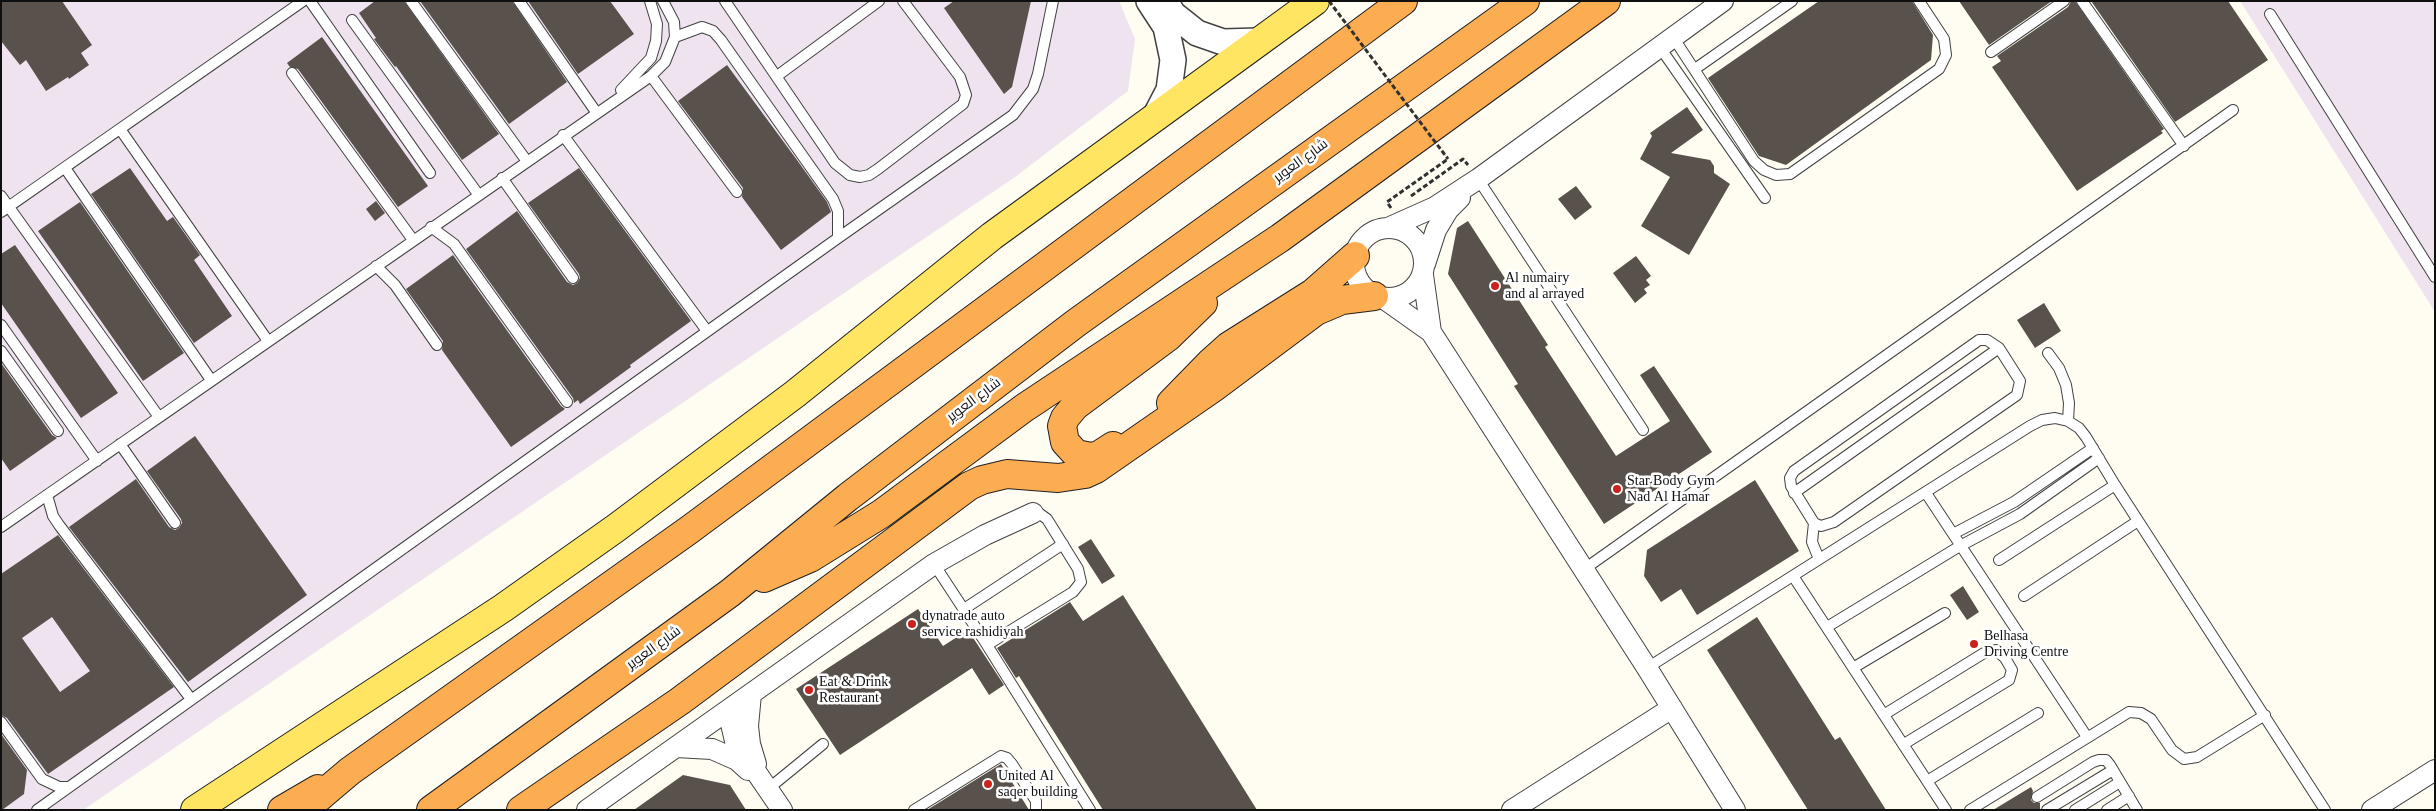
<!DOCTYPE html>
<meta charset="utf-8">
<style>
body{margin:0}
#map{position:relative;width:2436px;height:811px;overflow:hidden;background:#fffdf2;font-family:"Times New Roman",serif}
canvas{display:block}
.frame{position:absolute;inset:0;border:2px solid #0f0f0f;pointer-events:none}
</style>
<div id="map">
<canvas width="2436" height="811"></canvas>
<div class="frame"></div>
</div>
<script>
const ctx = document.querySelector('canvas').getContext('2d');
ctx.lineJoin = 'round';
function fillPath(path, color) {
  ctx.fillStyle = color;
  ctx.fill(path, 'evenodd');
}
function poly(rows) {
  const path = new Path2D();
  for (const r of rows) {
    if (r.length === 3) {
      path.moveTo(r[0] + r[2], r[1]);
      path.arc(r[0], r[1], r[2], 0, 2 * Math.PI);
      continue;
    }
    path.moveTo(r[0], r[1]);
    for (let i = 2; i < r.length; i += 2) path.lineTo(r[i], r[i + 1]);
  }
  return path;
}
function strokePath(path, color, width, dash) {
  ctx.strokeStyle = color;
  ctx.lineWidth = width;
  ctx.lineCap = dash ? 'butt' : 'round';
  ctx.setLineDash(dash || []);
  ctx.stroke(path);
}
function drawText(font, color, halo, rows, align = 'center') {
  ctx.font = font + ' "Times New Roman",Cairo,serif';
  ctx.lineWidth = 5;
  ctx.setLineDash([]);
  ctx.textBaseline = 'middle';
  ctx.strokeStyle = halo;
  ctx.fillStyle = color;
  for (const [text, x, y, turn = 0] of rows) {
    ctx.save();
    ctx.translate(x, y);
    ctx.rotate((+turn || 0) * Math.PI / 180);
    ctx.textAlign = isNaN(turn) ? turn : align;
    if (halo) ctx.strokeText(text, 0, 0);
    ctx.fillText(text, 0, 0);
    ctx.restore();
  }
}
fillPath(poly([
 [1,1,1119,1,1135,39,1128,91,1015,177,83,810,1,810],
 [2240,1,2435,1,2435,312]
]), '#eee3ee');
fillPath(poly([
 [1,1,62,1,92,45,81,53,89,65,69,79,68,77,46,91,26,60,20,65,1,41],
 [375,1,404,1,499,134,462,160,396,66,395,67,374,39,376,38,359,13],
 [420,1,512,1,567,82,509,124],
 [528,1,610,1,634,34,578,74],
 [954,1,1031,1,1012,87,1004,94,944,8],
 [1819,1,1912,1,1933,35,1931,60,1786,165,1759,156,1708,78],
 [1959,1,2052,1,1989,45],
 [2071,1,2075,1,2164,129,2161,131,2163,133,2077,191,1992,67,2001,61,1997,56,2068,7],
 [2091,1,2228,1,2268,60,2175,122],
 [322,37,428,186,398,207,298,69,290,67,287,63],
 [727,65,797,160,827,202,831,212,781,250,742,197,743,188,678,101],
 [1687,107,1703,130,1671,153,1710,160,1714,166,1714,173,1730,184,1689,255,1641,226,1670,177,1640,159,1652,136,1650,133],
 [130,168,167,221,173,217,200,255,194,260,232,316,194,343,91,194],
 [579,168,691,321,630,365,631,367,580,404,578,400,574,403,573,398,466,249,517,211,567,282,573,285,577,283,580,278,579,274,528,203],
 [1576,186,1592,207,1575,220,1558,199],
 [376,201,385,213,375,221,366,209],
 [80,202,184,353,143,381,38,231],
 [1468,221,1548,345,1545,347,1616,456,1670,421,1640,375,1654,366,1712,452,1604,524,1514,386,1518,384,1448,274,1457,228],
 [15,245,118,393,81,418,1,303,1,254],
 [453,255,561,406,565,409,511,447,442,350,443,341,406,289],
 [1636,256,1651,276,1646,280,1650,285,1644,289,1647,293,1635,303,1613,273],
 [2044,303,2061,331,2035,348,2017,320],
 [1,363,52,435,57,438,10,471,1,458],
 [195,436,307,595,188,682,69,527,136,479,169,527,175,530,179,528,182,523,181,519,147,471],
 [1755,480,1799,551,1697,615,1681,589,1661,602,1644,576,1647,550],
 [58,535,174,687,48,774,7,718,1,715,1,574],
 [52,617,90,671,60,692,22,638],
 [1091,539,1115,576,1102,584,1078,547],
 [1963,586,1979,612,1967,620,1950,595],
 [1123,595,1257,810,1103,810,1019,676,1016,678,997,648,1070,602,1083,621],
 [918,609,943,646,968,630,1004,685,989,695,972,668,840,755,796,689],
 [1757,617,1835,740,1840,737,1886,810,1808,810,1707,650],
 [1,734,27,770,24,794,2,810],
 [1001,764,1029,810,927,810],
 [683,775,730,785,746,810,634,810],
 [2031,787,2033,791,2031,800,2034,803,2040,803,2040,810,1993,810]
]), '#59514b');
const service = poly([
 [310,1,430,173],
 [411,1,526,160],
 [519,1,596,112],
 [725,1,835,163,850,175,860,177,869,175,878,169,955,110,963,104,966,95,960,77,903,1],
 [2082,1,2184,146],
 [2270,14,2435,277],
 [352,20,478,194],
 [675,37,702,27,713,31,721,40,833,199,838,211,838,238],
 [1673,37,1754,161,1764,170,1776,175,1790,174,1939,69,1946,55,1944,39,1919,1],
 [1659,46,1765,198],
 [1991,52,2064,1],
 [1695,69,1792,1],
 [292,73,413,240],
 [651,76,737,192],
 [777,76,879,1],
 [621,90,651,58,656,41,657,24,650,1],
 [120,129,268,341],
 [563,135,707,331],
 [65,168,211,380],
 [502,178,573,278],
 [1478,179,1643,430],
 [1,196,159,417],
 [1,212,303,1],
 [431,227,454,244,567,402],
 [376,266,395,285,437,345],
 [1,325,97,461],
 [1979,340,1987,340,1999,348,2020,381,2017,395,1834,522,1821,526,1814,523,1791,486,1790,478,1794,471,1979,340],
 [1,351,58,431],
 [2048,353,2059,368,2066,385,2069,403,2068,421],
 [120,444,175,523],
 [1794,493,1999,348],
 [1926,493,2087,737],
 [47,495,53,516,59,525,191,699],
 [1814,523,1812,542,1819,559],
 [1,527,651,76,665,62,675,37,674,22,663,1],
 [1953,534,2014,502,2093,448],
 [1999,560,2115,485],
 [934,564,987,645,1073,592,1081,582,1078,569,1047,519,1040,514,1033,513],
 [1583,570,2233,110],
 [1793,576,1946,810],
 [2024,596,2138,521],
 [964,609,1063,544],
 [1827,627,1960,546,2020,514,2099,458],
 [987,645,1090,810],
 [1647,668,2030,426,2042,420,2055,418,2068,421,2079,428,2086,437,2115,485,2325,810],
 [1853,668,1945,613],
 [1885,714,1984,653,1996,650,2005,658,2012,670,2009,680,1904,744],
 [1,722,42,779,59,787,68,787],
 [1927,781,2038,713],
 [768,789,823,744],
 [2037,797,2093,762,2099,760,2106,760,2110,765,2137,810],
 [37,810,838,238,1013,115,1033,89,1038,74,1053,1],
 [914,810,1001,756,1007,758,1012,764,1036,801,1036,810],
 [1970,810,2129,712,2141,713,2151,719,2172,750,2184,759,2197,757,2265,715],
 [2047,810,2113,770],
 [2075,810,2120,782],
 [2107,810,2129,796]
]);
const minor = poly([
 [1389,263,35],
 [1388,228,1435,207,1478,179,1723,1],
 [1425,264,1436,230,1448,210,1460,198],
 [1423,275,1431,332],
 [1383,298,1431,332,1647,668,1735,810],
 [751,694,748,726,750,744,756,764],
 [728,711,735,741,782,810],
 [676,747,712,749,737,760,748,770],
 [587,810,934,564,985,535,1033,513],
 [1512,810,1672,708],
 [2372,810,2435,770]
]);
const tertiary = poly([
 [1149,1,1166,27,1173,60,1169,90,1155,117],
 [1165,1,1173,14,1197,33,1223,42,1259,41]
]);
const primary = poly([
 [195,810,503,608,616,528,795,394,992,236,1315,1]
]);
const motorway = poly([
 [1171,403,1210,363,1229,346,1313,293,1355,256],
 [1113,446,1099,455,1091,457,1076,454,1065,442,1062,426,1065,418,1075,406,1168,337,1203,303],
 [764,578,810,558,881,514,1024,408,1280,238,1606,1],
 [282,810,318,789],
 [304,810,350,771,689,530,1403,1],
 [431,810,730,593,848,497,1076,323,1525,1],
 [521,810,680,701,969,486,982,480,1007,474,1058,478,1085,474,1096,469,1213,388,1316,311,1342,300,1374,296]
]);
strokePath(service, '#424242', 12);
strokePath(minor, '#424242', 22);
strokePath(tertiary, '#424242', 28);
strokePath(primary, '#202020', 30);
strokePath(motorway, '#202020', 30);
strokePath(poly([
 [1411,196,1463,159,1468,165],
 [1391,208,1387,202,1448,159]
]), '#313131', 3, [5, 2.5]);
strokePath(service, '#fff', 10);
strokePath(minor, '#fff', 20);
strokePath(tertiary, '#fff', 25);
strokePath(primary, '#ffe562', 28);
strokePath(motorway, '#fdad51', 28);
strokePath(poly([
 [1329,1,1448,159]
]), '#313131', 3, [5, 2.5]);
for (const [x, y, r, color] of [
 [1495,286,5,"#ca221d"],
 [1617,489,5,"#ca221d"],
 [912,624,5,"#ca221d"],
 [1974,644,5,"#ca221d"],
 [809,690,5,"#ca221d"],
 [988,784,5,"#ca221d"]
]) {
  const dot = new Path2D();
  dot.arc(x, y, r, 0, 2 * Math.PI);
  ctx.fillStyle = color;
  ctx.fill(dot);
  strokePath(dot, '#fff', 2);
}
drawText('14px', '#0f0f0f', '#fff', [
 ["شارع العوير",1301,161,-36],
 ["شارع العوير",974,400,-37],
 ["شارع العوير",654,648,-36]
]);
drawText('14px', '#0f0f0f', '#fff', [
 ["Al numairy",1505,278],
 ["and al arrayed",1505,294],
 ["Star Body Gym",1627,481],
 ["Nad Al Hamar",1627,497],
 ["dynatrade auto",922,616],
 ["service rashidiyah",922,632],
 ["Belhasa",1984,636],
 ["Driving Centre",1984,652],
 ["Eat & Drink",819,682],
 ["Restaurant",819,698],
 ["United Al",998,776],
 ["saqer building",998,792]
], 'left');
</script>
